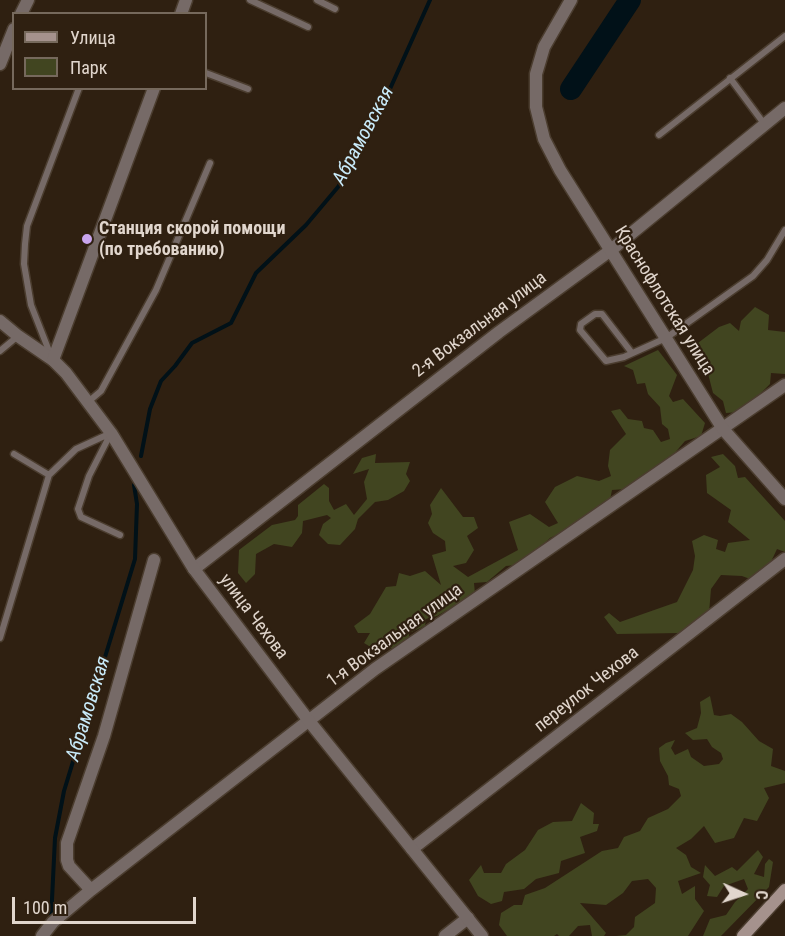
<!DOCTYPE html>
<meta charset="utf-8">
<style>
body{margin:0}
#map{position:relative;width:785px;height:936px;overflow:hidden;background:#2f2011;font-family:"Roboto Condensed",sans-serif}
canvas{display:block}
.legend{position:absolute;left:12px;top:12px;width:195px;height:78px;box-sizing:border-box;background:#2f2011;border:2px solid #76695c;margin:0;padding:8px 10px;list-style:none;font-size:18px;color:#e1d6cd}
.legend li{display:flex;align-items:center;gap:12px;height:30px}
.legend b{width:30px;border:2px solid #76695c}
.north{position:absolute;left:713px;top:864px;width:60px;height:60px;-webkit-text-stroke:4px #2f2011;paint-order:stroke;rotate:93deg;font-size:16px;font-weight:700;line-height:24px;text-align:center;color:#e1d6cd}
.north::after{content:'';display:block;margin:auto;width:21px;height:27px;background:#e1d6cd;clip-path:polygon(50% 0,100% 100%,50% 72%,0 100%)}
.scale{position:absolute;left:12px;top:897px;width:184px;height:27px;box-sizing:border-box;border:3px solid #e1d6cd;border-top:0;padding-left:8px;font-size:18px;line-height:21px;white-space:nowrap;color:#e1d6cd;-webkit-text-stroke:4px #2f2011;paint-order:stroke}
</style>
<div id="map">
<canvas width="785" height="936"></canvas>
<ul class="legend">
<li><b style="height:8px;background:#a5928d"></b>Улица</li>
<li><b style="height:16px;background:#414520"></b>Парк</li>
</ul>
<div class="north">С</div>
<div class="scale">100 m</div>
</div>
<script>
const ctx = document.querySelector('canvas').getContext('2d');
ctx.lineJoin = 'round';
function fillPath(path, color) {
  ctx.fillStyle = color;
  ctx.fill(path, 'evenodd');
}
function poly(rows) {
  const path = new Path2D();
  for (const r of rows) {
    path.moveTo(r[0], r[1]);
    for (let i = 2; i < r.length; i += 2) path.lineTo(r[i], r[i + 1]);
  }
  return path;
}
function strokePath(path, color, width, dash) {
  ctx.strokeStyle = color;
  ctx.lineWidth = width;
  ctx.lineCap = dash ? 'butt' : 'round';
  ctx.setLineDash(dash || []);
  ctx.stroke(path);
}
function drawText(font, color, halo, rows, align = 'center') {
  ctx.font = font + ' "Roboto Condensed",sans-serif';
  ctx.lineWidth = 4.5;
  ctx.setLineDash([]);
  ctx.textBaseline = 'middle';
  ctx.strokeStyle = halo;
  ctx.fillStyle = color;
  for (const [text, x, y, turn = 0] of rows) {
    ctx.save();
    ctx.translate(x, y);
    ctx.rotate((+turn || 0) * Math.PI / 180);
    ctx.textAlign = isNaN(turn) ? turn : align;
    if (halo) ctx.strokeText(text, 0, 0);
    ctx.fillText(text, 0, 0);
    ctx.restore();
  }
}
fillPath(poly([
 [755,307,769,315,768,330,785,332,785,374,771,373,770,384,756,398,739,412,726,413,723,401,713,393,705,362,690,349,719,327,730,323,739,331,741,321],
 [658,350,677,375,669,396,673,402,683,399,705,423,701,436,685,441,673,455,626,489,612,490,610,500,567,530,550,538,531,556,516,565,506,566,487,582,474,583,475,594,437,616,426,619,425,626,409,633,409,639,395,648,374,649,364,643,370,633,358,633,354,626,370,614,386,587,396,586,399,573,410,576,425,571,441,585,432,555,446,551,445,541,433,533,428,523,432,514,430,505,441,488,463,517,474,517,478,528,467,536,474,550,466,563,453,566,468,577,518,550,509,522,530,514,549,527,558,523,545,502,555,487,577,476,599,481,611,476,608,466,610,450,626,434,611,411,620,409,628,419,642,421,644,428,653,430,661,442,670,439,668,429,662,424,660,407,648,394,645,383,637,384,633,370,624,366],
 [376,454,375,463,410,462,406,474,410,481,404,491,388,500,375,502,358,519,355,529,340,545,328,544,319,535,323,524,331,518,327,515,303,521,302,533,292,547,274,544,256,554,255,574,246,583,238,573,239,550,272,525,295,520,298,516,298,505,324,484,329,488,329,501,334,510,346,504,354,515,367,499,364,482,369,469,353,474,362,458],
 [723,454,735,466,738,478,745,477,785,521,785,552,777,549,769,566,750,579,742,576,721,575,711,589,709,613,681,633,617,634,604,617,609,613,620,622,677,602,693,570,695,556,692,541,704,535,718,540,716,549,725,552,728,543,750,540,728,522,731,510,707,493,706,475,720,467,711,457],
 [710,696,714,715,720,716,731,714,742,722,759,741,773,749,771,766,785,771,785,783,764,788,769,798,757,821,744,818,734,838,715,843,704,826,691,839,676,848,686,855,691,867,701,873,678,881,682,894,695,886,695,899,704,911,688,936,616,936,626,935,634,927,635,917,655,903,656,888,648,879,632,881,623,893,606,905,580,903,606,933,604,936,592,936,590,925,578,926,569,936,559,936,557,934,554,936,507,936,499,925,501,913,514,905,522,905,525,895,545,888,602,851,618,848,624,837,640,831,648,818,668,809,681,796,679,789,669,785,668,776,660,761,659,748,666,743,675,740,671,748,675,755,688,749,691,757,704,766,719,764,723,759,721,753,712,747,707,739,693,740,685,733,697,728,701,713,700,702],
 [581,803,594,813,593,824,599,824,597,831,580,837,585,853,561,861,559,873,536,879,524,889,504,892,502,901,491,904,478,896,469,880,481,865,484,873,501,873,506,864,525,850,538,830,553,822,572,821],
 [758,850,763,857,754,874,764,877,765,864,769,859,773,862,769,887,721,936,703,936,710,919,726,915,735,902,748,889,744,879,724,886,717,897,707,896,710,885,703,877,705,865,715,876,732,867,737,871]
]), '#414520');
strokePath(poly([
 [141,456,150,409,161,381,175,366,192,343,231,323,256,273,306,225,338,187,367,140,430,0],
 [51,920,55,838,64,791,135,559,137,504,134,485]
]), '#011118', 4);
strokePath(poly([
 [571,89,630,0]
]), '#011118', 22);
const service = poly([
 [250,0,308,27],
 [317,0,335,9],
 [206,73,248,89],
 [730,78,765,125],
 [659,135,785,36],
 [0,351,18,336],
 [632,353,602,314,595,314,581,324,580,330,606,361,624,357,666,338,753,276,767,260,785,230],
 [51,356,31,305,24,264,25,244,27,226,79,88],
 [88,402,101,391,156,290,210,163],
 [111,433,89,476,78,509,81,517,120,535],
 [14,454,49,475],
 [0,638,49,475,76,449,111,433]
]);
const minor = poly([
 [21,14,28,0],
 [0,64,14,29],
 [0,321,18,336,53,360],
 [194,569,499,332,611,250,785,108],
 [412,849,785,559],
 [91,890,69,866,67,860,67,843,104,736,154,560],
 [42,936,53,922,91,890,375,669,785,385],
 [445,936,468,918]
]);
const tertiary = poly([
 [571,0,544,47,536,74,536,107,544,139,560,170,723,429,785,499],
 [181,14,186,0],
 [154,88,53,360,66,373,111,433,194,569,309,721,482,936]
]);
const secondary = poly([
 [743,936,785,890]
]);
strokePath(service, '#4b3d2f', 9);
strokePath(minor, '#4b3d2f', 15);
strokePath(tertiary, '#4b3d2f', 15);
strokePath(secondary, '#4b3d2f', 15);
strokePath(service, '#766a67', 6);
strokePath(minor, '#766a67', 12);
strokePath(tertiary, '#766a67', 12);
strokePath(secondary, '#a5928d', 12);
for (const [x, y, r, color] of [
 [87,239,6,"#c9a5ee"]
]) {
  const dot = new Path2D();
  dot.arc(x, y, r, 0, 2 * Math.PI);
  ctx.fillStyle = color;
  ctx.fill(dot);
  strokePath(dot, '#2f2011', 2);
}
drawText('bold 18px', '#e1d6cd', '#2f2011', [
 ["Станция скорой помощи",99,229],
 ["(по требованию)",99,250]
], 'left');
drawText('18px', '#e1d6cd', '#2f2011', [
 ["Краснофлотская улица",664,301,58],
 ["2-я Вокзальная улица",480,325,-37],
 ["улица Чехова",253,617,53],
 ["1-я Вокзальная улица",395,636,-36],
 ["переулок Чехова",587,690,-38]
]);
drawText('italic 20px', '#c9ebfa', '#2f2011', [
 ["Абрамовская",364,136,-62],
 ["Абрамовская",89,709,-73]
]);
</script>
